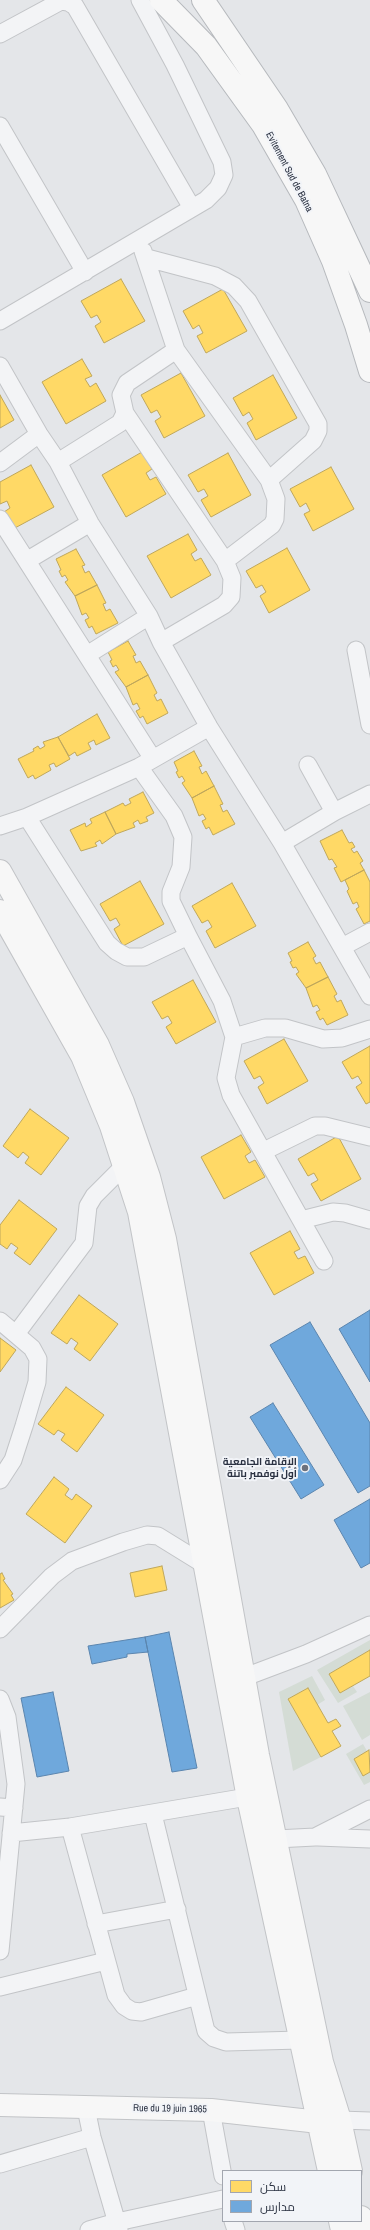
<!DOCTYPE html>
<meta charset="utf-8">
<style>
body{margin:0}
#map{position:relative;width:370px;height:2230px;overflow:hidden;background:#e4e6e9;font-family:"Archivo Narrow",Cairo,sans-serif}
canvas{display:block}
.legend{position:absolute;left:222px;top:2170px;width:140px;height:52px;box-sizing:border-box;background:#f2f4f8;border:1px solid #a2a6af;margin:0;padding:5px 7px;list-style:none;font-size:12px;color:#2b3242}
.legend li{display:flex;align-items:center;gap:8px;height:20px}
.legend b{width:20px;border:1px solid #a2a6af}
</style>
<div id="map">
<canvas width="370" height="2230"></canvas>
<ul class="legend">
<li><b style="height:11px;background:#ffd966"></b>سكن</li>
<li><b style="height:11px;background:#6fa8dc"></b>مدارس</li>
</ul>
</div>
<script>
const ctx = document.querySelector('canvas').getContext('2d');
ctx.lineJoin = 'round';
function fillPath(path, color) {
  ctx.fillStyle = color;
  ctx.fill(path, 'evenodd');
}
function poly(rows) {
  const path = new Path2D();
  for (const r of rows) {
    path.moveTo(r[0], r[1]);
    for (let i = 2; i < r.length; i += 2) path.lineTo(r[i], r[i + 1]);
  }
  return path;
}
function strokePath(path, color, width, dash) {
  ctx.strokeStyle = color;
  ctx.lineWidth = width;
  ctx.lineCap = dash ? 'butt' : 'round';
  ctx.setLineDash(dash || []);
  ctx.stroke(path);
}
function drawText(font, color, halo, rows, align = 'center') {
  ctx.font = font + ' "Archivo Narrow",Cairo,sans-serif';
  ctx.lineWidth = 4;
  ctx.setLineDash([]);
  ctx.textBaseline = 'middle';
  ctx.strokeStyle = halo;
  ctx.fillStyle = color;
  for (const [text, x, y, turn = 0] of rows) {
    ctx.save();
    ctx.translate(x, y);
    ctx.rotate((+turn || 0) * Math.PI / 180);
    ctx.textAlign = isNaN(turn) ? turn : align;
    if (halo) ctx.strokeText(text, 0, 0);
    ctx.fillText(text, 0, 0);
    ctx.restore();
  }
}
fillPath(poly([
 [370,1640,370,1650,329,1674,340,1693,353,1686,357,1692,338,1703,317,1670],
 [312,1676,325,1700,317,1705,308,1688,288,1699,321,1757,293,1771,279,1692],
 [370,1692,370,1735,362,1740,343,1706],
 [363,1744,367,1751,354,1759,363,1776,370,1772,370,1782,364,1785,346,1754]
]), '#d4dcd5');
const homes = poly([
 [121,279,145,321,104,343,95,326,101,322,97,315,91,318,81,301,121,279],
 [223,289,247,331,206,353,197,336,203,333,199,325,193,329,183,311,223,289],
 [82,359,92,376,85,379,90,387,96,383,106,401,66,424,42,382,82,359],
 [181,373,205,416,164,438,155,421,161,417,157,410,151,413,141,395,181,373],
 [273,375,297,418,256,440,247,423,253,419,249,412,243,416,233,398,273,375],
 [0,395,14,420,0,428,0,395],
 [142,452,152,469,146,473,150,480,156,477,166,494,126,517,102,475,142,452],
 [228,453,251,495,211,517,201,500,208,496,204,489,198,492,188,475,228,453],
 [31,465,54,507,13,529,4,512,10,508,7,501,0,504,0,482,31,465],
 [331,467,354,509,313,531,304,514,310,511,306,503,300,507,290,489,331,467],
 [188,534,197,550,191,554,195,561,201,558,211,575,171,598,147,556,188,534],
 [287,548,310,590,269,613,260,596,266,592,262,585,256,588,246,571,287,548],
 [76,549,85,565,82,566,85,573,89,571,97,585,75,596,65,582,68,580,65,575,62,577,59,571,61,570,56,559,76,549],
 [97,585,106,603,103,604,106,611,110,609,118,623,96,634,92,626,89,628,85,620,89,618,86,613,82,615,75,596,97,585],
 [128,641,136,655,133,656,136,663,140,661,148,675,126,687,115,672,119,670,116,665,113,667,110,661,112,660,108,652,128,641],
 [148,675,157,693,154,695,157,701,161,699,168,713,147,724,143,716,140,718,136,711,140,709,137,703,133,705,126,687,148,675],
 [97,714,110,738,96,745,94,740,88,743,91,749,77,756,75,752,69,756,58,737,97,714],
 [58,737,70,759,56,767,54,763,49,765,51,770,35,779,33,775,28,778,18,759,34,751,33,749,38,746,40,749,45,746,43,742,58,737],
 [194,751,202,766,199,767,202,774,206,771,214,786,192,798,182,783,185,781,182,776,179,778,176,772,178,771,174,762,194,751],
 [214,786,223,804,220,805,223,812,227,810,235,824,213,835,209,827,206,829,202,821,206,819,203,814,199,816,192,798,214,786],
 [143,792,154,813,146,817,148,821,140,824,138,820,133,823,135,827,116,834,105,812,123,803,125,806,131,803,129,799,143,792],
 [105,812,116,834,102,844,100,840,95,843,97,846,81,851,70,830,85,823,86,827,92,823,90,819,105,812],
 [342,830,349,843,352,842,355,847,351,849,354,853,357,851,363,861,360,863,364,870,341,882,334,868,337,867,332,859,329,860,320,841,342,830],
 [364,870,370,882,370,921,364,924,356,909,359,907,357,902,353,904,347,891,349,889,345,880,364,870],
 [140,881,164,924,123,946,114,929,120,925,116,918,110,921,100,904,140,881],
 [232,883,256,926,215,948,206,931,212,927,208,920,202,923,192,906,232,883],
 [308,942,316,956,313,958,316,964,320,962,328,977,306,988,296,974,299,972,296,967,293,968,290,962,292,961,288,953,308,942],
 [328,977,337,994,334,996,337,1002,341,1000,348,1015,327,1025,323,1018,320,1020,316,1012,320,1010,317,1005,313,1007,306,988,328,977],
 [193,980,216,1022,176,1044,166,1027,172,1023,168,1016,162,1019,152,1002,193,980],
 [284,1039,308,1081,267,1104,258,1087,264,1083,260,1076,254,1079,244,1061,284,1039],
 [370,1046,370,1102,366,1104,356,1087,362,1083,358,1076,352,1079,342,1062,370,1046],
 [30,1109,69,1138,41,1175,25,1163,29,1157,23,1152,18,1158,3,1146,30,1109],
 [241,1135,251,1152,245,1156,249,1163,255,1160,265,1177,224,1199,201,1157,241,1135],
 [338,1136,361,1179,321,1201,311,1184,318,1180,314,1173,308,1176,298,1159,338,1136],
 [19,1200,57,1229,30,1265,14,1253,18,1248,11,1243,7,1249,0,1244,0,1225,19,1200],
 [290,1231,300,1249,294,1252,298,1259,305,1256,314,1273,274,1295,250,1253,290,1231],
 [79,1295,118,1324,90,1361,74,1349,78,1343,71,1338,67,1344,51,1333,79,1295],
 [0,1338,16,1350,0,1372,0,1338],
 [66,1387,104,1415,77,1452,61,1440,65,1434,58,1430,54,1435,38,1424,66,1387],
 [54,1477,69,1489,65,1495,72,1500,76,1494,92,1506,65,1543,26,1514,54,1477],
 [162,1566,167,1590,135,1597,130,1573,162,1566],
 [2,1573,5,1579,3,1580,13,1594,11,1595,14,1600,0,1608,0,1574,2,1573],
 [370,1650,370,1676,340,1693,329,1674,370,1650],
 [308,1688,328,1723,336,1719,341,1726,332,1731,341,1746,321,1757,288,1699,308,1688],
 [369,1750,370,1772,363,1776,354,1759,369,1750]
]);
fillPath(homes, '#ffd966');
strokePath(homes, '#bfa75b', 1);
const schools = poly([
 [370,1310,370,1382,339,1329,370,1310],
 [310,1322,370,1423,370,1486,358,1493,270,1345,310,1322],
 [273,1403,324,1485,301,1499,250,1417,273,1403],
 [370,1499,370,1563,361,1568,334,1520,370,1499],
 [169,1632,197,1768,172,1772,145,1637,169,1632],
 [145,1637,148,1652,127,1654,127,1657,92,1664,88,1646,145,1637],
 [53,1692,69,1771,37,1777,21,1698,53,1692]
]);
fillPath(schools, '#6fa8dc');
strokePath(schools, '#5b85ae', 1);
const minor = poly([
 [0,34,61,1,68,2,75,6,192,208],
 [0,126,85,272],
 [147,258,215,276,234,286,248,301,318,424,318,431,313,441,269,480,276,499,275,519,272,525,225,561,232,578,231,597,224,605,161,642],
 [0,321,206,200,218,188,224,175,222,162,175,65,140,0],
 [176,350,269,480],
 [0,366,39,434,58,462,90,523,149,616,161,642,209,727,282,843,370,996],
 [125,413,225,561],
 [58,462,120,423,125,413,121,395,127,383,176,350,143,251],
 [0,463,39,434],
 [0,519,153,759],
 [28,560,90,523],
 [356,650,370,725],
 [87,655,149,616],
 [308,765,334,812],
 [139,767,174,816,183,837,181,867,171,892,171,901,188,936],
 [27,817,107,943,116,951,127,957,144,957,188,936,222,1001,234,1037,226,1078,231,1095,324,1261],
 [0,826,27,817,139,767,209,727],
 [282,843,334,812,370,794],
 [342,947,370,932],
 [234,1037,265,1028,285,1028,323,1039,342,1038,370,1029],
 [264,1151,315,1126,325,1126,370,1137],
 [301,1220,333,1212,345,1213,370,1220],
 [0,1321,32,1348,38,1359,37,1382,24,1426,13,1460,0,1480],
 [16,1334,84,1243,88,1206,94,1196,124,1166],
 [0,1629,52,1576,72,1561,123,1542,147,1535,158,1536,205,1565],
 [245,1677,306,1654,370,1625],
 [0,1699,7,1717,16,1784,0,1951],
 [0,1807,14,1808],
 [153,1814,206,2031,214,2038,226,2042,300,2040],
 [70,1827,116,1995,124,2006,132,2011,141,2012,197,1996],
 [11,1833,70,1827,259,1795],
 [318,1837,370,1839],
 [276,1839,315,1837,370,1809],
 [96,1924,177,1909],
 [0,1987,106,1961],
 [86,2108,92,2137,119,2230],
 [211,2110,223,2176],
 [340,2120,370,2121],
 [0,2164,92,2137],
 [233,2221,236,2230],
 [89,2230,117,2222,223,2199]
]);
const secondary = poly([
 [0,871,98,1045,123,1102,149,1177,165,1239,258,1755,322,2062,340,2120,351,2171],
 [0,911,82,1056,111,1126,139,1212,248,1798,329,2171],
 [0,2105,211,2110,319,2122,331,2121],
 [361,2217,364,2230],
 [340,2221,342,2230]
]);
const trunk = poly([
 [161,0,206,46,263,125,306,200,333,261,356,325,370,371],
 [203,0,277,109,315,174,370,291]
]);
strokePath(minor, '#c2c4c7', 19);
strokePath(secondary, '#c2c4c7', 24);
strokePath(trunk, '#b6b9bd', 24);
strokePath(minor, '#f3f4f6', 17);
strokePath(secondary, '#f7f7f7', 22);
strokePath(trunk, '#f7f7f7', 22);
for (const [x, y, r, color] of [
 [305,1468,4,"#6c717c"]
]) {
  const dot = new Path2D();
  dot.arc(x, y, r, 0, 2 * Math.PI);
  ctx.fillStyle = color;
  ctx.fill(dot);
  strokePath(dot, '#f2f4f8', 1.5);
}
drawText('10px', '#2b3242', '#f2f4f8', [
 ["Evitement Sud de Batna",289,172,62],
 ["Rue du 19 juin 1965",170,2109,1]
]);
drawText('bold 10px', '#2b3242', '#f2f4f8', [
 ["الإقامة الجامعية",297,1462],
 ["أول نوفمبر باتنة",297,1474]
], 'right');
</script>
